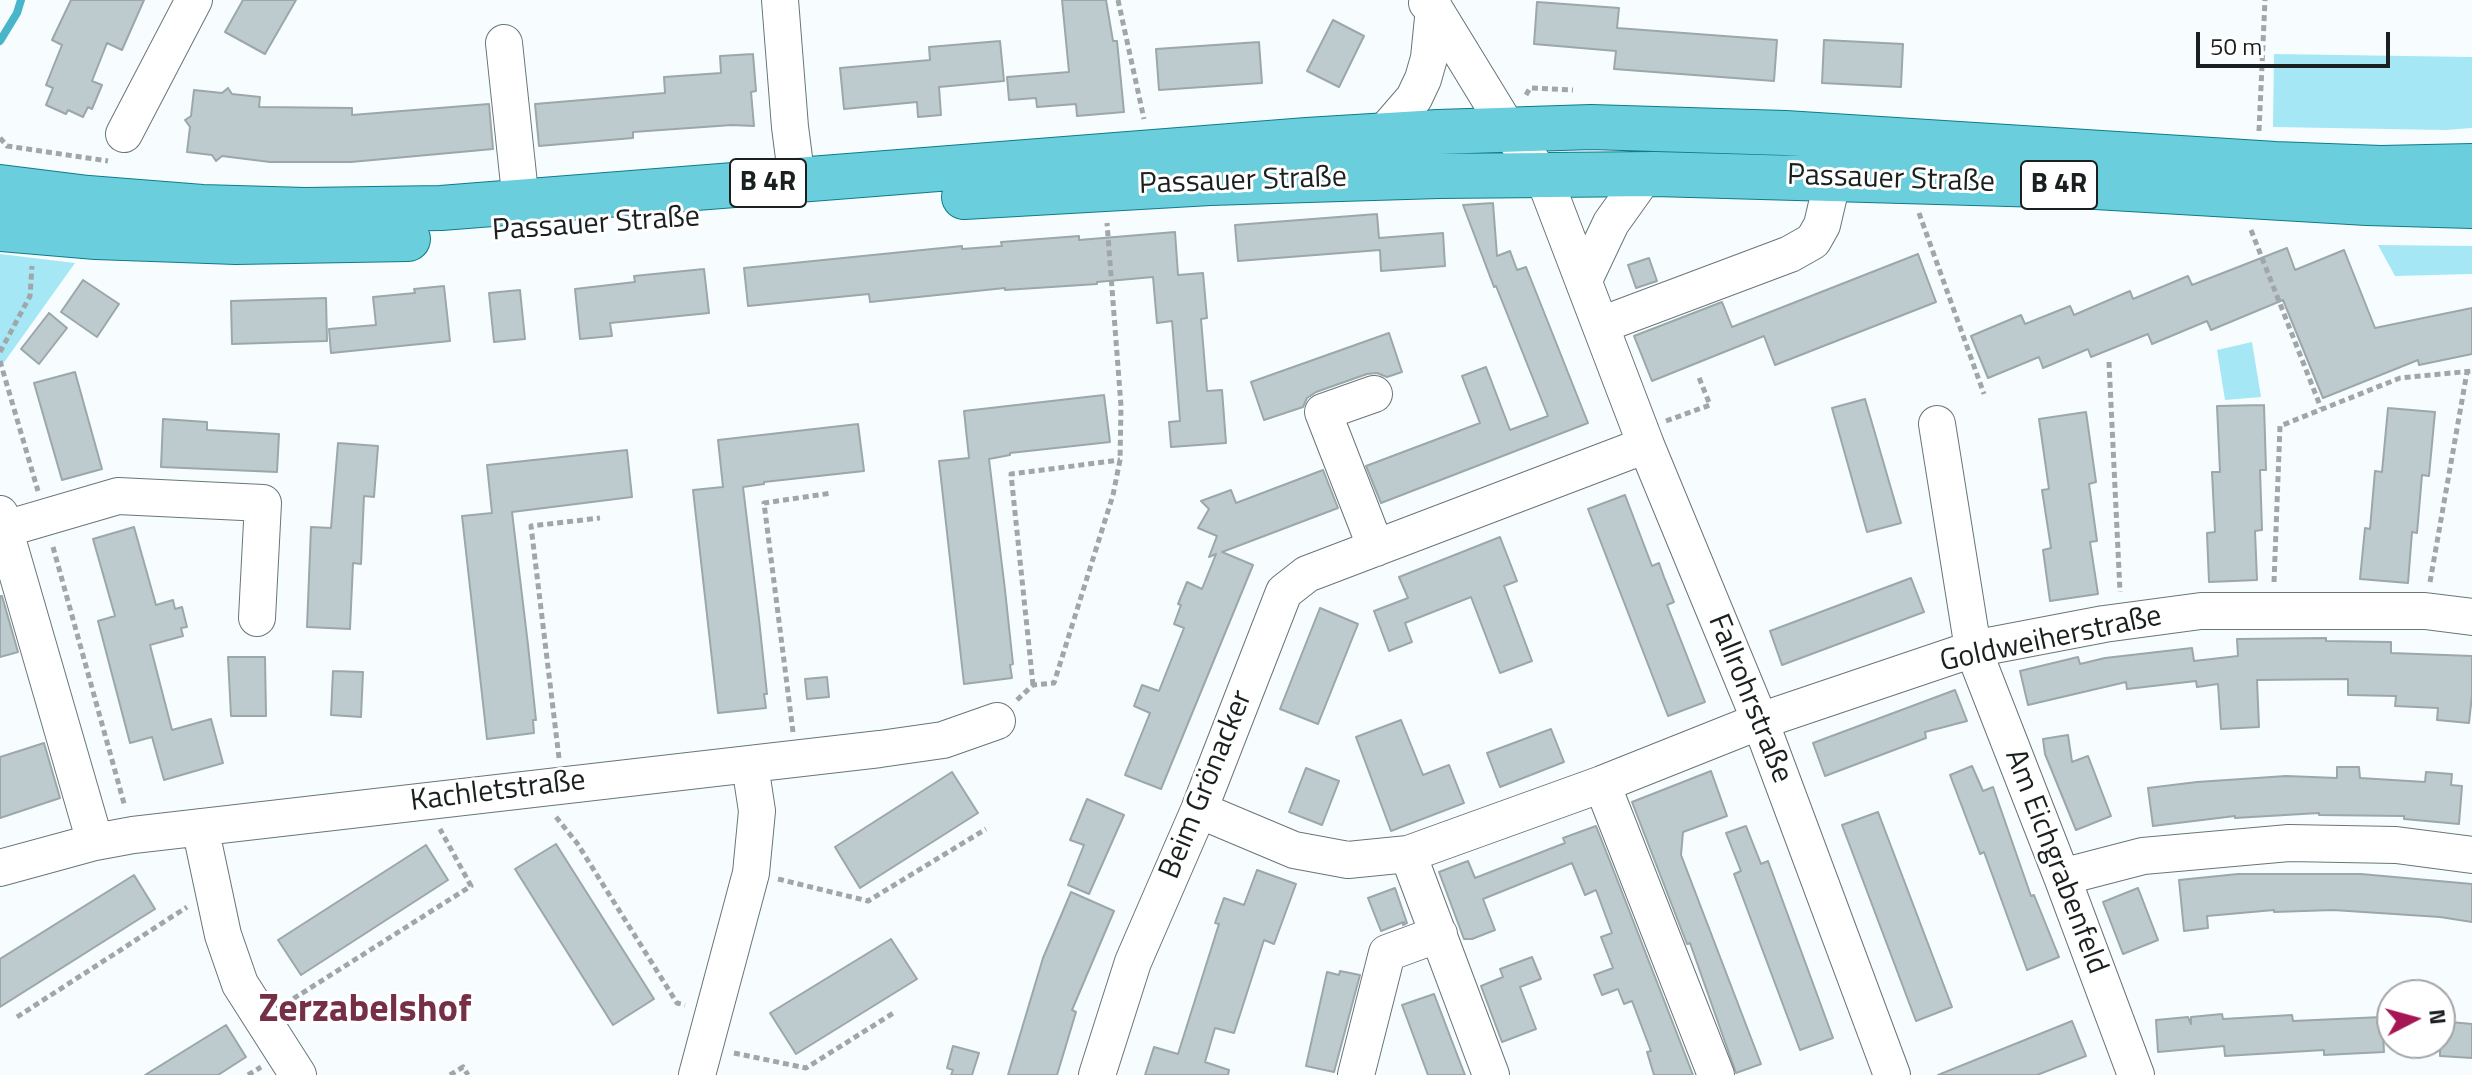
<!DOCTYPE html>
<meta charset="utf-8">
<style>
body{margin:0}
#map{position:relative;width:2472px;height:1075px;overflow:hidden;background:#f7fdfe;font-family:"Titillium Web",sans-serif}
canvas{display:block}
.north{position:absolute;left:2376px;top:979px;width:80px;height:80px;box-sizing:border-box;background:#fff;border:2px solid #a3a5a6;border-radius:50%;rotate:84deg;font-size:22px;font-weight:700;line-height:32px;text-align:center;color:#1a1f20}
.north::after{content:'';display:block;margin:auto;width:28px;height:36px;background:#a61554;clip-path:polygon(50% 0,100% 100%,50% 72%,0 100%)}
.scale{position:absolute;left:2196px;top:32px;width:194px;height:36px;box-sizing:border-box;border:4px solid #1a1f20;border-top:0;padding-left:10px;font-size:24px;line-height:28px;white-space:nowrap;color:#1a1f20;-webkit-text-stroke:6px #fff;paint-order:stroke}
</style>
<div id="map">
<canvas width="2472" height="1075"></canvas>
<div class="north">N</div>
<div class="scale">50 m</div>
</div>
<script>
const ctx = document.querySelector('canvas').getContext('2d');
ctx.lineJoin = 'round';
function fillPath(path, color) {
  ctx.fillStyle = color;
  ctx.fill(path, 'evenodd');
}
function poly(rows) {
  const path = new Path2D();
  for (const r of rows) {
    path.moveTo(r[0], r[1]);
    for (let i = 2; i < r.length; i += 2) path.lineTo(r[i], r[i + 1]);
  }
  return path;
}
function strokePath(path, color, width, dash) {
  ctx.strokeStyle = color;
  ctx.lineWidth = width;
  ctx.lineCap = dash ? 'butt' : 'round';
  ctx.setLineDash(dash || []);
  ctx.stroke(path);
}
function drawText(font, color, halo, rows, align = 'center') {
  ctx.font = font + ' "Titillium Web",sans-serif';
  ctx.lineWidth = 6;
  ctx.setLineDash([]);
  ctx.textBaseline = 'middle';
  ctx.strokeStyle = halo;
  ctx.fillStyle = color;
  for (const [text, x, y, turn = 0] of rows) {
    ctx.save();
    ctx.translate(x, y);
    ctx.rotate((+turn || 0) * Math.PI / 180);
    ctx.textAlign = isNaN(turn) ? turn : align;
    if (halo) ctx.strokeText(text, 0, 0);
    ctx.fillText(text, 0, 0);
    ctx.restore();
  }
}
fillPath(poly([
 [2274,54,2472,57,2472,128,2445,130,2273,127],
 [2378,245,2472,246,2472,274,2395,276],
 [0,254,75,263,0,368],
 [2252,342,2261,397,2225,400,2217,350]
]), '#a5e7f5');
strokePath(poly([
 [0,41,17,13,21,0]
]), '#49b5c9', 8);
const building = poly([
 [71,0,144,0,122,50,107,43,92,81,102,85,92,109,88,107,83,117,68,110,66,114,46,105,53,88,46,85,62,45,52,40,71,0],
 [243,0,296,0,265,54,225,32,243,0],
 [1062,0,1106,0,1113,41,1117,41,1124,112,1077,116,1076,104,1037,107,1036,98,1009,100,1007,77,1069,72,1062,0],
 [1537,2,1619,8,1617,28,1777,40,1774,81,1614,69,1616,51,1534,44,1537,2],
 [1333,20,1364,36,1339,87,1307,71,1333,20],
 [1824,40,1903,44,1901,87,1822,83,1824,40],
 [1000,41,1004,81,939,87,941,115,918,117,917,102,844,109,840,68,930,60,929,47,1000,41],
 [1259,42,1262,83,1159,90,1156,49,1259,42],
 [753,54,756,91,751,92,754,126,732,125,633,132,633,138,539,146,535,104,665,93,664,77,721,73,720,56,753,54],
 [228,88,232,94,260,97,259,107,352,108,352,115,489,104,493,149,351,162,270,162,222,156,216,161,212,155,187,152,190,127,185,120,191,116,194,90,222,93,228,88],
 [1493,203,1497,256,1510,251,1517,270,1526,267,1588,423,1381,503,1366,466,1480,423,1462,376,1486,367,1510,430,1548,416,1496,286,1494,287,1463,205,1493,203],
 [1377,214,1379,238,1443,233,1445,266,1381,271,1380,250,1238,261,1235,225,1377,214],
 [1175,232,1178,275,1203,273,1207,318,1201,319,1207,391,1222,390,1226,443,1171,447,1169,422,1180,421,1172,321,1157,323,1153,277,1097,282,1097,284,1005,290,1005,288,870,302,869,294,748,306,744,268,962,246,962,249,1002,246,1001,242,1079,236,1079,240,1175,232],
 [2287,248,2295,270,2344,250,2375,328,2472,308,2472,354,2419,365,2418,360,2323,398,2283,300,2211,330,2207,321,2152,344,2148,334,2091,357,2088,349,2043,368,2039,357,1988,378,1971,336,2021,315,2025,324,2070,306,2074,315,2130,291,2133,299,2188,276,2192,285,2287,248],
 [1918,254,1936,302,1775,365,1764,336,1652,381,1634,336,1722,302,1732,327,1918,254],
 [1649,258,1657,281,1636,288,1628,265,1649,258],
 [704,269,709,313,610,323,612,336,580,339,575,289,635,282,634,276,704,269],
 [83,280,119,304,97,337,61,312,83,280],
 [444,286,450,341,331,353,329,329,376,325,373,297,415,293,414,289,444,286],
 [520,290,525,339,494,342,489,293,520,290],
 [326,298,327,341,232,344,231,301,326,298],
 [49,313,67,328,39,364,21,349,49,313],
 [1389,333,1402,372,1387,377,1377,373,1367,374,1316,392,1307,398,1303,407,1264,420,1251,382,1389,333],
 [75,372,102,469,62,480,34,383,75,372],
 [1104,395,1110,442,1010,453,1010,455,989,459,1005,590,1013,664,1010,665,1012,678,964,684,939,461,969,458,964,411,1104,395],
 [1865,399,1901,523,1867,532,1832,408,1865,399],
 [2264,405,2266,470,2260,470,2262,530,2255,531,2257,580,2209,582,2207,533,2215,532,2212,472,2220,472,2217,406,2264,405],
 [2388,408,2435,412,2429,476,2422,475,2417,533,2412,532,2408,583,2360,579,2365,528,2370,529,2375,471,2382,472,2388,408],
 [2086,412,2096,482,2089,484,2097,541,2090,542,2098,594,2050,601,2043,550,2051,548,2042,490,2049,489,2039,419,2086,412],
 [163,419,207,422,207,430,279,434,277,472,161,467,163,419],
 [858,424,864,471,764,482,764,484,743,487,759,619,767,694,764,694,766,708,718,713,693,490,723,487,718,440,858,424],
 [338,443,378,446,374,497,364,496,361,564,353,563,350,629,307,627,311,527,331,528,338,443],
 [627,450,632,497,512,512,528,645,536,720,533,720,534,733,487,739,462,516,492,513,487,465,627,450],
 [1323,470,1338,508,1222,552,1253,565,1161,789,1125,775,1150,713,1134,706,1142,685,1159,691,1184,628,1174,624,1181,605,1178,604,1187,582,1202,589,1216,554,1209,557,1217,536,1198,528,1209,509,1201,501,1231,490,1236,503,1323,470],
 [1625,495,1652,566,1659,563,1664,577,1674,602,1667,605,1705,702,1668,716,1588,509,1625,495],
 [134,527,156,605,173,600,175,609,182,607,187,627,181,628,183,636,150,645,172,730,211,719,223,763,164,780,152,737,130,743,98,621,115,616,93,539,134,527],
 [1500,537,1517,581,1504,586,1532,661,1500,673,1471,597,1405,623,1412,642,1389,651,1374,611,1408,598,1399,577,1500,537],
 [1911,578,1924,612,1782,665,1770,631,1911,578],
 [0,596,2,596,18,652,0,657,0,596],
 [1320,608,1358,624,1318,724,1280,709,1320,608],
 [2326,638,2326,641,2391,642,2391,653,2472,656,2472,695,2469,723,2437,720,2438,708,2395,706,2396,696,2348,695,2348,679,2257,680,2259,727,2221,729,2218,684,2197,687,2196,681,2127,689,2126,682,2028,705,2020,671,2078,657,2080,664,2105,658,2192,648,2194,661,2238,656,2237,639,2326,638],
 [228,657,265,657,266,716,231,716,228,657],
 [333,671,363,672,361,717,331,715,333,671],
 [827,677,829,697,807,699,805,679,827,677],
 [1955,690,1967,721,1925,732,1926,738,1825,776,1813,743,1955,690],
 [1401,720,1423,775,1449,765,1464,803,1391,831,1356,737,1401,720],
 [1551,729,1564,762,1500,787,1487,753,1551,729],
 [2068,735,2072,762,2088,756,2111,816,2076,830,2045,754,2043,739,2068,735],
 [44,743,60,798,0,818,0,757,44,743],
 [1972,766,1983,791,1993,787,2031,896,2034,895,2059,957,2027,970,1984,852,1980,854,1950,775,1972,766],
 [2337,767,2359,767,2360,778,2425,782,2426,772,2452,774,2451,785,2462,786,2459,824,2404,819,2404,816,2319,815,2319,813,2235,818,2235,816,2153,826,2148,788,2197,782,2286,776,2337,778,2337,767],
 [1306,768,1339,781,1322,825,1289,812,1306,768],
 [1711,771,1727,816,1683,832,1681,855,1761,1064,1736,1073,1690,943,1687,944,1632,802,1711,771],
 [952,772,978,813,860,888,835,847,952,772],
 [1087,799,1124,815,1089,894,1068,885,1084,845,1070,840,1087,799],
 [1878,812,1952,1007,1916,1021,1842,825,1878,812],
 [1596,826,1620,887,1693,1075,1654,1075,1647,1052,1651,1051,1632,1001,1624,1004,1618,989,1602,995,1594,975,1613,968,1601,937,1612,933,1596,890,1585,895,1572,863,1483,899,1495,930,1472,939,1464,939,1439,872,1468,861,1475,878,1565,843,1563,838,1596,826],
 [1746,826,1761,864,1768,861,1833,1038,1800,1050,1734,874,1741,871,1726,833,1746,826],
 [556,844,654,999,613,1025,515,869,556,844],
 [426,845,448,880,301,975,278,940,426,845],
 [1257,870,1296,884,1274,944,1264,940,1234,1033,1215,1028,1205,1062,1229,1070,1228,1075,1145,1075,1154,1047,1178,1054,1219,924,1215,923,1224,898,1244,905,1257,870],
 [2238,874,2361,874,2472,884,2472,922,2440,917,2333,910,2274,912,2274,910,2207,916,2208,928,2184,931,2179,880,2238,874],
 [134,875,155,909,0,1007,0,959,134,875],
 [1395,888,1407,923,1403,925,1404,922,1381,931,1368,898,1395,888],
 [2138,888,2158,940,2123,954,2103,902,2138,888],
 [1071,892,1114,911,1072,1010,1076,1012,1057,1075,1008,1075,1043,958,1071,892],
 [891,939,917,979,796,1054,770,1013,891,939],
 [1532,957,1541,979,1520,987,1536,1029,1502,1042,1481,986,1503,977,1500,969,1532,957],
 [1340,971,1360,975,1334,1072,1306,1066,1327,972,1339,975,1340,971],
 [1434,994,1453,1044,1465,1075,1428,1075,1402,1005,1434,994],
 [2222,1014,2223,1019,2292,1015,2293,1021,2382,1017,2384,1052,2324,1055,2324,1050,2225,1056,2224,1046,2158,1052,2156,1020,2188,1017,2191,1024,2191,1017,2222,1014],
 [2072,1021,2086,1056,2037,1075,1938,1075,2072,1021],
 [2440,1021,2472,1024,2472,1058,2440,1056,2440,1021],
 [226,1025,246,1057,218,1075,145,1075,226,1025],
 [953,1046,979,1053,972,1075,951,1075,953,1070,947,1068,953,1046]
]);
fillPath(building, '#becbce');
strokePath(building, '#9ba7aa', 2);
const minor = poly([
 [780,0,790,127,797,181],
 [1432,0,1434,8,1508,129,1541,174,1549,191,1646,445,1760,721,1892,1075],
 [504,43,521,203],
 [124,134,194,0],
 [1382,135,1414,98,1423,79,1429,58,1434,8,1427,3],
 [1584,280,1611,223,1646,174],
 [1601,325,1790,254,1813,241,1822,225,1833,178],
 [1374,394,1323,412,1376,548],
 [1937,424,1973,649,2062,877,2136,1075],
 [0,514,95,842],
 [5,529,118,496,263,503,257,618],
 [1602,784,1716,1075],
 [1199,810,1294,850,1348,860,1408,854,1602,784,1760,721,1973,649,2104,624,2201,611,2425,611,2472,617],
 [200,827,223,935,240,984,298,1075],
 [1408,854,1491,1075],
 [0,868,95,842,133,835,880,749,943,740,997,721],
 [2062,877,2143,856,2289,843,2396,845,2472,855],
 [697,1075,751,873,757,811,750,765],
 [1097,1075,1133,962,1199,810,1284,592,1307,574,1646,445],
 [1356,1075,1387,953,1439,934]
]);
const major = poly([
 [0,187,88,198,202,207,305,210,441,208,1307,140,1438,132,1591,127,1785,133,2275,164,2381,168,2472,166],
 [964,197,1210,183,1439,176,1655,174,2079,186,2367,203,2472,206],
 [0,229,96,237,236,242,408,239]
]);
strokePath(minor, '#697578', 38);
strokePath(major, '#0e7b8b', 46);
strokePath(poly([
 [1118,0,1144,119],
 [1526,95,1530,88,1573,90],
 [2259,131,2265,0],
 [0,138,7,146,108,161],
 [1919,213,1984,394],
 [2251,230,2321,408],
 [0,352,30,296,32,266],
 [0,361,38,491],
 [2109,362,2120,592],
 [1666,421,1710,405,1698,375],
 [53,547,125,807],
 [2274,582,2280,426,2400,378,2472,371],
 [2430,582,2467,372],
 [1033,685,1011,474,1120,460],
 [1017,700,1033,685,1054,683,1113,495,1120,460,1121,406,1107,223],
 [793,732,764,503,832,493],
 [559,758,531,526,600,518],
 [556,817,577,843,677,1003,685,1005],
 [778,879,868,901,986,829],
 [285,1004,471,886,440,829],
 [17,1017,187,907],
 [734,1053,806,1068,895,1012],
 [248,1075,261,1067],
 [450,1075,463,1067,468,1075]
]), '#a1a7a8', 5, [6, 4]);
strokePath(minor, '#fff', 36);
strokePath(major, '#6bcedc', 44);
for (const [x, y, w] of [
 [768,183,76],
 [2059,185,76]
]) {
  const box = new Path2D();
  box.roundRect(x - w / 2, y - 24, w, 48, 6);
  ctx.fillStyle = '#fff';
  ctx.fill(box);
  strokePath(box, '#1a1f20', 2);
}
drawText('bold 28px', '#1a1f20', null, [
 ["B 4R",768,183],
 ["B 4R",2059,185]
]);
drawText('30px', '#1a1f20', '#fff', [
 ["Passauer Straße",1891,180,2],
 ["Passauer Straße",1243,182,-2],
 ["Passauer Straße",596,225,-4],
 ["Goldweiherstraße",2051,640,-12],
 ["Fallrohrstraße",1749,699,68],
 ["Beim Grönacker",1207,785,-68],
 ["Kachletstraße",498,792,-7],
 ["Am Eichgrabenfeld",2055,862,69]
]);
drawText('bold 38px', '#753046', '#fff', [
 ["Zerzabelshof",365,1012]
]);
</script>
